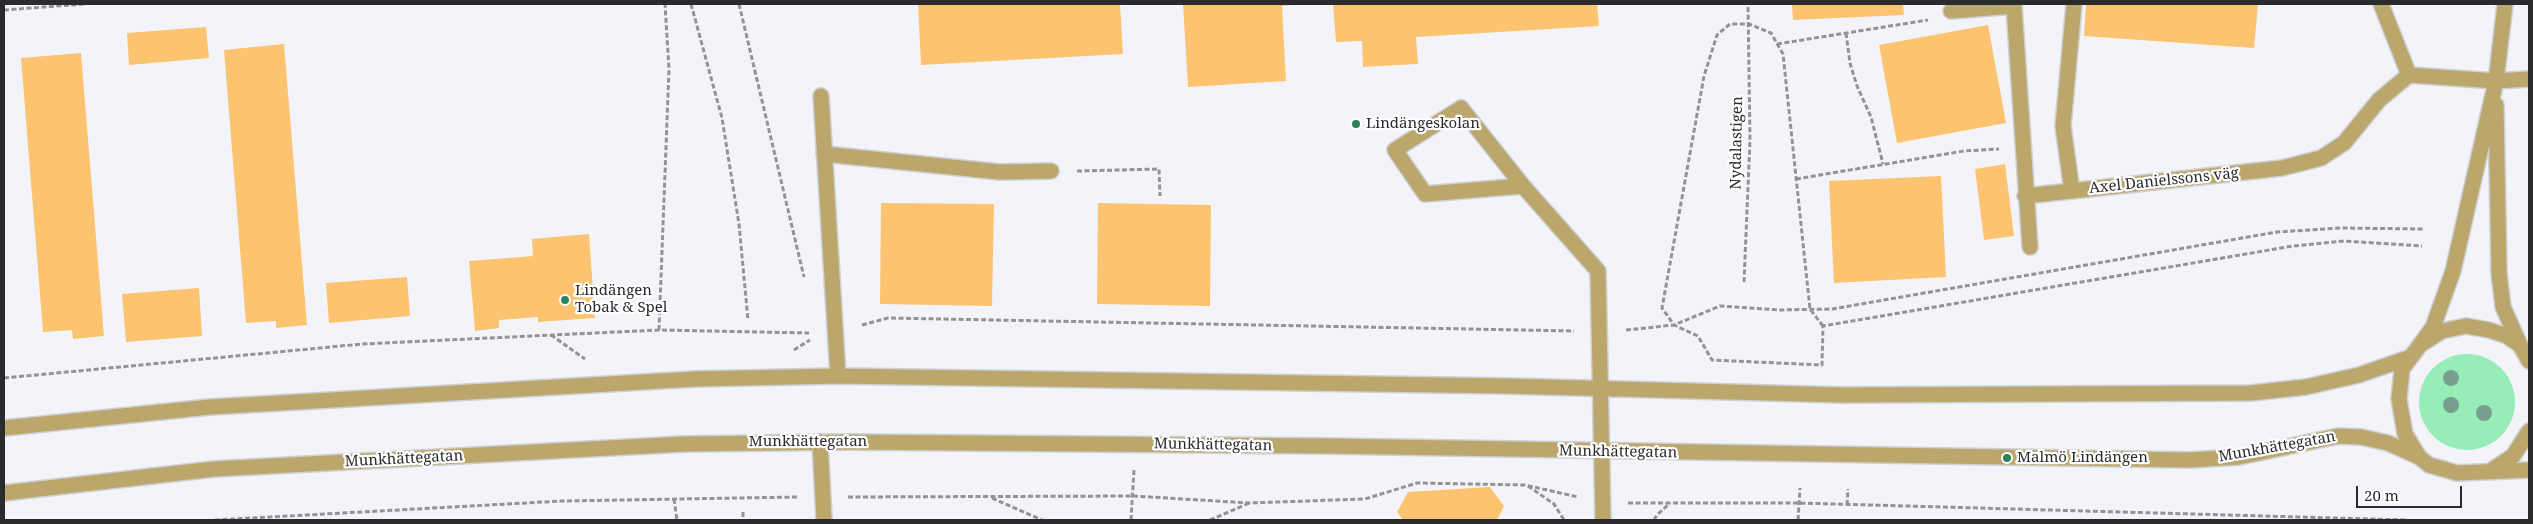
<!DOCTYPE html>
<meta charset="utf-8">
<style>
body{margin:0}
#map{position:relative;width:2533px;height:524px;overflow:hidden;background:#f3f4fa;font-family:"Noto Serif",serif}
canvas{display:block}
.frame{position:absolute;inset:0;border:5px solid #2a2b2d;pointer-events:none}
.scale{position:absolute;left:2356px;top:486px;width:106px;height:22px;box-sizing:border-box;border:2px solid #2a2b2d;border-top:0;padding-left:6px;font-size:15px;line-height:18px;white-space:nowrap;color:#2a2b2d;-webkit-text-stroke:4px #fff;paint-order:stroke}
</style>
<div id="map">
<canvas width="2533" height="524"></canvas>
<div class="frame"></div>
<div class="scale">20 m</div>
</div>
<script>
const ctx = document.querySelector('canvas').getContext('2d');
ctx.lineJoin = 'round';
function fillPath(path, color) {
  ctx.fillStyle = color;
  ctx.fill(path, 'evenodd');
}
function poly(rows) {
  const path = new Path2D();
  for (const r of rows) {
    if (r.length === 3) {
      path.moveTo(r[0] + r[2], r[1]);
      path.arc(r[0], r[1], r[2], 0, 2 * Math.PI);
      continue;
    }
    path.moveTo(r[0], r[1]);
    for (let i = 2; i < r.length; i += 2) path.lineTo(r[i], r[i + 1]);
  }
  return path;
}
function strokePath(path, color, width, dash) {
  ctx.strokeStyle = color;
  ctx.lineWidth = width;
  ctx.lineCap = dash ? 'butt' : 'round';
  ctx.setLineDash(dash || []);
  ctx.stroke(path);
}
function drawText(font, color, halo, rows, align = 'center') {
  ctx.font = font + ' "Noto Serif",serif';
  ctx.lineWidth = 4.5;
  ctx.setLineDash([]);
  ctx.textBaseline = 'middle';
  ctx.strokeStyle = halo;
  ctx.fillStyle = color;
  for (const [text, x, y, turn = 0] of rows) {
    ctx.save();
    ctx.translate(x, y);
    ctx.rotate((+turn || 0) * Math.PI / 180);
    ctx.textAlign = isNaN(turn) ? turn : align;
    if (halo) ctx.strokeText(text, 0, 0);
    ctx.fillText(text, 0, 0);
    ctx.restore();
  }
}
fillPath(poly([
 [2467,402,48]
]), '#96edb7');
fillPath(poly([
 [918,4,1120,4,1123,54,921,65],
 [1183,4,1299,4,1282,6,1286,81,1188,87],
 [1333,4,1597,4,1599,26,1416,37,1418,64,1363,67,1362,41,1336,42],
 [1792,4,1903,4,1904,15,1793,20],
 [2086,4,2258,4,2254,48,2084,36],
 [1988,25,2006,123,1897,143,1879,45],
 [206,27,209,58,129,65,127,33],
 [284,44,307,325,276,328,276,321,246,323,224,50],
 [81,53,104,336,73,339,72,330,43,332,21,58],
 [2005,164,2014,236,1984,240,1975,169],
 [1941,176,1946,277,1834,283,1829,181],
 [881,203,994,204,992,306,880,304],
 [1098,203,1211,205,1210,306,1097,304],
 [589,234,595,318,538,322,538,317,499,320,499,328,475,331,469,261,533,256,532,239],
 [407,277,410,316,329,323,326,283],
 [199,288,202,336,126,342,122,294],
 [1490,487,1504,506,1497,520,1403,520,1397,512,1408,492]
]), '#fcc370');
const minor = poly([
 [2381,4,2409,75],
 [1951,11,2014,6,2030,247],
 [821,96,838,376],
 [2496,105,2499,273,2503,307,2520,345],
 [824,154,1000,172,1051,171],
 [1523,186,1425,194,1395,150,1461,108,1523,186,1598,271,1603,520],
 [2072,191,2063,126,2074,4],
 [2025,196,2282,168,2321,158,2344,143,2379,100,2409,75,2496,81,2529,79],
 [2420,345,2433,327,2453,271,2496,81,2505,4],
 [4,428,210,407,695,379,838,376,1507,386,1842,395,2251,393,2306,387,2359,375,2408,358],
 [820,442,824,520],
 [2419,457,2405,434,2399,399,2402,369,2420,345,2442,331,2466,326,2489,330,2507,336,2520,345,2529,361],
 [2492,470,2513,456,2529,431],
 [4,493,214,469,684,444,848,442,1328,446,2189,460,2239,457,2338,436,2361,437,2388,443,2419,457,2429,465,2457,473,2529,470]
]);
strokePath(minor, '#cfd0d5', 18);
strokePath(poly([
 [691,4,722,118,739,224,748,320],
 [739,4,804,277],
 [4,10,85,4],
 [1846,33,1850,63,1857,86,1871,117,1883,164],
 [1777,44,1928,20],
 [1077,171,1159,169,1160,196],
 [1796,179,1964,151,1999,149],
 [1744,282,1750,140,1748,4],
 [862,325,888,318,1574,331],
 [1823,326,1810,309,1783,54,1771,33,1749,24,1730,24,1717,35,1704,76,1662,308,1674,325,1698,336,1712,360,1822,365,1823,326,2293,246,2344,241,2422,246],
 [659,330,669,69,665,4],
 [1626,330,1674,325,1720,306,1779,310,1832,309,2277,232,2341,228,2425,229],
 [551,335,585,359],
 [794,350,810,340],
 [4,378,362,344,659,330,809,333],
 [1528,486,1554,504,1564,520],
 [848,497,1134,496,1249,503,1365,499,1417,483,1525,485,1578,497],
 [992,498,1042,520],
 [674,499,677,520],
 [1628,503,1799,503,2407,520],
 [1847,505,1848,489],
 [743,512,743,520],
 [215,520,562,501,797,497],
 [1131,520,1134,470],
 [1210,520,1249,503],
 [1654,520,1657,515,1670,503],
 [1798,520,1800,488]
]), '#929397', 3, [5, 2.5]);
strokePath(minor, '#bba76c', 15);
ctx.fillStyle = '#789e8d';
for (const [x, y] of [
 [2451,378],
 [2451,405],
 [2484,413]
]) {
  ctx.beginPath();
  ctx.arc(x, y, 8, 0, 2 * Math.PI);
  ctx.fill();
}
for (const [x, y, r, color] of [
 [1356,124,5,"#2d8256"],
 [565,300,5,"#2d8256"],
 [2007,458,5,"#2d8256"]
]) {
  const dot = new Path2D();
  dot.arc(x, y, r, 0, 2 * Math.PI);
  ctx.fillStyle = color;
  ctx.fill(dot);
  strokePath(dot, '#fff', 2);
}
drawText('15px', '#2a2b2d', '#fff', [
 ["Lindängeskolan",1366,124],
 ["Lindängen",575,291],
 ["Tobak & Spel",575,308],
 ["Malmö Lindängen",2017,458]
], 'left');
drawText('15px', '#2a2b2d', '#fff', [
 ["Nydalastigen",1737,143,-89],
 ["Axel Danielssons väg",2164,181,-6],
 ["Munkhättegatan",808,442],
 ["Munkhättegatan",1213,445,1],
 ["Munkhättegatan",2277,447,-10],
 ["Munkhättegatan",1618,452,1],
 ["Munkhättegatan",404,459,-3]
]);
</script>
